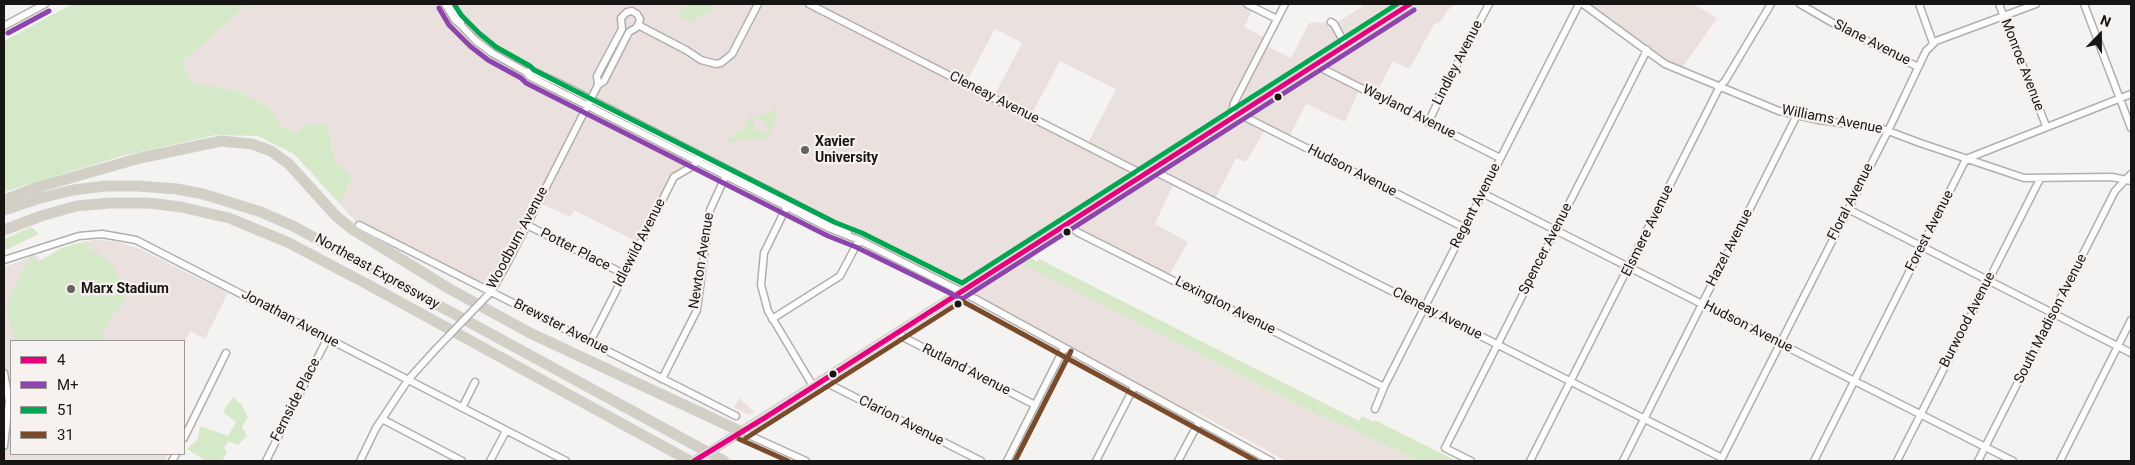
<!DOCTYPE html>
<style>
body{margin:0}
#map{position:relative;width:2135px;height:465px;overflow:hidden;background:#f5f3f1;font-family:Roboto,sans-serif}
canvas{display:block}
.frame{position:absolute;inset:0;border:5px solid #171514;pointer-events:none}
.legend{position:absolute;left:10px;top:340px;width:175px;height:115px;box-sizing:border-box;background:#f7f2ef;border:1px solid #9d9a97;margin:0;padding:6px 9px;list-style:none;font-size:15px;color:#171514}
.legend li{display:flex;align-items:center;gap:10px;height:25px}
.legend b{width:25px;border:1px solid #9d9a97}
.north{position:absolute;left:2075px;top:10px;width:50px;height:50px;-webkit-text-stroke:4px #f7f2ef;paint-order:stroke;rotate:22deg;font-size:14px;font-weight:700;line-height:20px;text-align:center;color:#171514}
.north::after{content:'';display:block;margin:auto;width:18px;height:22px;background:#171514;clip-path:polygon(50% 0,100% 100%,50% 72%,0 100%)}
</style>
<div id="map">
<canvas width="2135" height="465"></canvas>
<div class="frame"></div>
<ul class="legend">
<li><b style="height:6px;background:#e5007d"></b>4</li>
<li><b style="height:6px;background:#8e44ad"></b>M+</li>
<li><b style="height:6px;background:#00a651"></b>51</li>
<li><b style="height:6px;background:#7a4b2a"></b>31</li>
</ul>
<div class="north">N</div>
</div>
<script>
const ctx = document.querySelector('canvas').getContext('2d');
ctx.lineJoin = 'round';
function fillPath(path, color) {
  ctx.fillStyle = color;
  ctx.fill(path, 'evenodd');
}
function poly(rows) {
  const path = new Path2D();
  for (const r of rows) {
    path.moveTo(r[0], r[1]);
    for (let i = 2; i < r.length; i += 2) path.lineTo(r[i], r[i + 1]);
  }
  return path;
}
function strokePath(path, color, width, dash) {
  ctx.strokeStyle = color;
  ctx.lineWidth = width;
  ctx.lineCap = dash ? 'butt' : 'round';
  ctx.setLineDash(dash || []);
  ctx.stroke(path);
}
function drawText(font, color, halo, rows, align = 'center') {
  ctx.font = font + ' Roboto,sans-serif';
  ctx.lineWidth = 4.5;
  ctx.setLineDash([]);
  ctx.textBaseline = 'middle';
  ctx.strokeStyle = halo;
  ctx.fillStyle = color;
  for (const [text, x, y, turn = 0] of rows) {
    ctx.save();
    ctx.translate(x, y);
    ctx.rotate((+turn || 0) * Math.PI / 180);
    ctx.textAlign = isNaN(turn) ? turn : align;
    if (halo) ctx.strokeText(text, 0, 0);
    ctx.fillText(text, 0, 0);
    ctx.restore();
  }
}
fillPath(poly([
 [248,4,1247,4,1254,7,1244,27,1267,39,1265,45,1291,58,1309,23,1331,22,1335,24,1366,4,1455,4,1447,11,1441,21,1434,25,1409,69,1393,61,1375,95,1360,88,1345,122,1306,104,1288,139,1266,128,1246,162,1236,158,1214,201,1175,181,1155,224,1188,242,1168,277,1077,232,1069,223,1018,256,1218,364,1322,417,1323,416,1420,461,1286,461,1194,411,1190,417,700,155,697,161,677,174,640,243,574,210,570,217,538,202,491,292,359,225,340,204,352,176,335,161,327,124,298,133,283,128,269,107,238,91,191,82,183,62],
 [995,29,1022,43,993,98,966,83],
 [1060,61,1116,89,1087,145,1030,117],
 [1583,4,1693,4,1717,18,1680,71,1671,67],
 [94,240,114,241,138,248,228,293,205,339,190,331,184,344,184,341,11,341,11,454,168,454,164,461,4,461,4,267,36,255,41,260,73,244],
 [739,398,755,412,749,415,734,408]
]), '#eae1de');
fillPath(poly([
 [72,4,248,4,183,62,191,82,238,91,269,107,283,128,297,133,305,125,327,124,335,161,352,176,340,204,294,154,258,136,216,135,122,156,4,192,4,41],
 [686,4,714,4,709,13,696,18,693,23,678,15],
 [773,109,777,111,776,115,771,131,765,139,761,140,741,139,732,143,728,141,728,139,743,130,750,116,754,121,754,128,756,132,765,133,768,129,766,122,756,119,752,115,767,115],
 [31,227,39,234,4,251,4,239],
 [89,241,88,249,104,257,114,268,119,279,130,285,118,312,115,311,101,337,105,339,104,341,16,341,10,326,7,306,11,293,31,255,38,262,61,248],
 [1030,257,1037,262,1039,259,1359,421,1362,416,1374,422,1375,420,1457,461,1420,461,1323,416,1322,417,1021,263],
 [233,397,242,405,248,417,242,427,247,436,238,445,229,441,224,447,227,453,222,461,206,461,187,449,198,439,200,426,228,436,236,422,223,412]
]), '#d5e9c9');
const minor = poly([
 [445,4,455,20,461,25,475,40,492,53,526,72,529,76,831,229,859,240,970,296,1271,461],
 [452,4,461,18,461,25],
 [809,4,1144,175],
 [1247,4,1277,19],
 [1583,4,1665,64,1779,111,1819,120,1883,129,1920,143,2024,178,2112,177,2131,181],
 [1800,4,1838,26,1918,67],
 [1919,4,1933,43],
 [1999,4,2046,126],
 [2084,4,2131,128],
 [632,11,637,14,640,19,639,23,636,28,629,32,604,81,598,85,597,76,622,29,621,18,627,12,632,11],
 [1331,22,1334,24,1346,46],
 [638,25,686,50,701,60,716,64,721,63,732,54,758,4],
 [4,26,45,4],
 [1319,64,1325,70,1500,158],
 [526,72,533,71,565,86,832,223,848,233],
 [1239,114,1465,228],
 [1231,118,1234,103,1285,4],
 [1428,123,1445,87,1489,4],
 [1152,170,1722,458],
 [1482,193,2013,461],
 [788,204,764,253,761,285,768,311,813,386],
 [1848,209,2131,353],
 [1069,223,1077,232,1384,387],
 [359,225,736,416],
 [527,225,624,274],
 [4,260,79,236,102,234,136,240,566,461],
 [485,298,491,292,509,260,598,85],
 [772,319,840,276,859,240],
 [899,332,903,337,1035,405],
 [590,342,674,177,693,166,698,159],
 [4,373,9,401,4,446],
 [662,379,697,310,710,210,727,173],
 [821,380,981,461],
 [462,408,475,382],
 [1375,409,1384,387,1579,4],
 [382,419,462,461],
 [742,432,806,461],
 [184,438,226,353],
 [1721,460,1888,131,1926,51,1936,41,2036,4],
 [172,461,176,454],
 [266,461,327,339],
 [360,461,376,428,408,380,435,350],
 [490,461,506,431],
 [1007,461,1064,348],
 [1096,461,1134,387],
 [1178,461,1199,422],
 [1471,461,1445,448,1647,50],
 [1530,461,1720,86,1725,81,1771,4],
 [1623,461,1797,115],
 [1814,461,1966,159,2131,94],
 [1897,461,2040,179],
 [1978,461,2115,191,2131,174],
 [2060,461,2131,320]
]);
const major = poly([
 [714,449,1319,64,1410,4]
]);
const highway = poly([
 [4,200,39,187,140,158,221,141,252,144,271,151,289,164,336,216,352,229,448,288,530,333,742,432],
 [4,210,37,199,73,190,106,186,138,186,177,189,203,194,261,212,293,226,724,461],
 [4,230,41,216,76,206,111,203,149,203,181,207,229,218,287,242,367,284,690,461]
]);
strokePath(minor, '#b1afae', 9);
strokePath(major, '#d1d1d0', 10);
strokePath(highway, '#d1d1d0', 11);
strokePath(minor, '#fefdfd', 6);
strokePath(major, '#e4e1da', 8);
strokePath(highway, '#d3cfc4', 9);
const minorBridge = poly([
 [435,350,485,298]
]);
const majorBridge = poly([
 [694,461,714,449]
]);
strokePath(minorBridge, '#b1afae', 9, []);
strokePath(majorBridge, '#d1d1d0', 10, []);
strokePath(minorBridge, '#fefdfd', 6);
strokePath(majorBridge, '#e4e1da', 8);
strokePath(poly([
 [694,461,766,417,1410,4]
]), '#e5007d', 5);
strokePath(poly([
 [439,8,449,25,470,46,488,60,521,78,526,83,828,236,856,247,962,299,1414,10],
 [8,33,49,11]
]), '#8e44ad', 5);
strokePath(poly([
 [454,4,461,15,480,34,496,47,530,66,534,70,834,222,862,233,962,283,1397,4]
]), '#00a651', 5);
strokePath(poly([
 [746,438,962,301,1256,461],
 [739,439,788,461],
 [1015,461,1071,351]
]), '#7a4b2a', 5);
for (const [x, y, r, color] of [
 [1278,97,4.5,"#171514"],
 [805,150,5,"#656361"],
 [1067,232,4.5,"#171514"],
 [71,289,5,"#656361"],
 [958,304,4.5,"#171514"],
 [833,374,4.5,"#171514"]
]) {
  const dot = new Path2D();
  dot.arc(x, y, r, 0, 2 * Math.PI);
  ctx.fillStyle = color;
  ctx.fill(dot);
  strokePath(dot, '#f7f2ef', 2);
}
drawText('14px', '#171514', '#f7f2ef', [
 ["Slane Avenue",1872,43,27],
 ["Lindley Avenue",1458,63,-63],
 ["Monroe Avenue",2022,65,69],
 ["Cleneay Avenue",994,98,27],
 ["Wayland Avenue",1409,112,27],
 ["Williams Avenue",1832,120,11],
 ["Hudson Avenue",1352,171,27],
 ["Floral Avenue",1851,202,-63],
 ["Regent Avenue",1476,206,-63],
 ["Elsmere Avenue",1648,231,-64],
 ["Forest Avenue",1930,231,-63],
 ["Woodburn Avenue",518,238,-62],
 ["Idlewild Avenue",640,243,-63],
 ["Hazel Avenue",1730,248,-63],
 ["Spencer Avenue",1546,249,-63],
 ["Potter Place",575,250,27],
 ["Newton Avenue",702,261,-81],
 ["Northeast Expressway",377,272,29],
 ["Lexington Avenue",1225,306,27],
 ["Cleneay Avenue",1437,314,27],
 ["Jonathan Avenue",290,319,28],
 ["South Madison Avenue",2051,319,-63],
 ["Burwood Avenue",1968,320,-63],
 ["Brewster Avenue",561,327,27],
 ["Hudson Avenue",1748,327,27],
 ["Rutland Avenue",966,370,27],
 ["Fernside Place",296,400,-63],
 ["Clarion Avenue",901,421,27]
]);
drawText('bold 14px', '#171514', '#f7f2ef', [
 ["Xavier",815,142],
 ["University",815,158],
 ["Marx Stadium",81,289]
], 'left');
</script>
